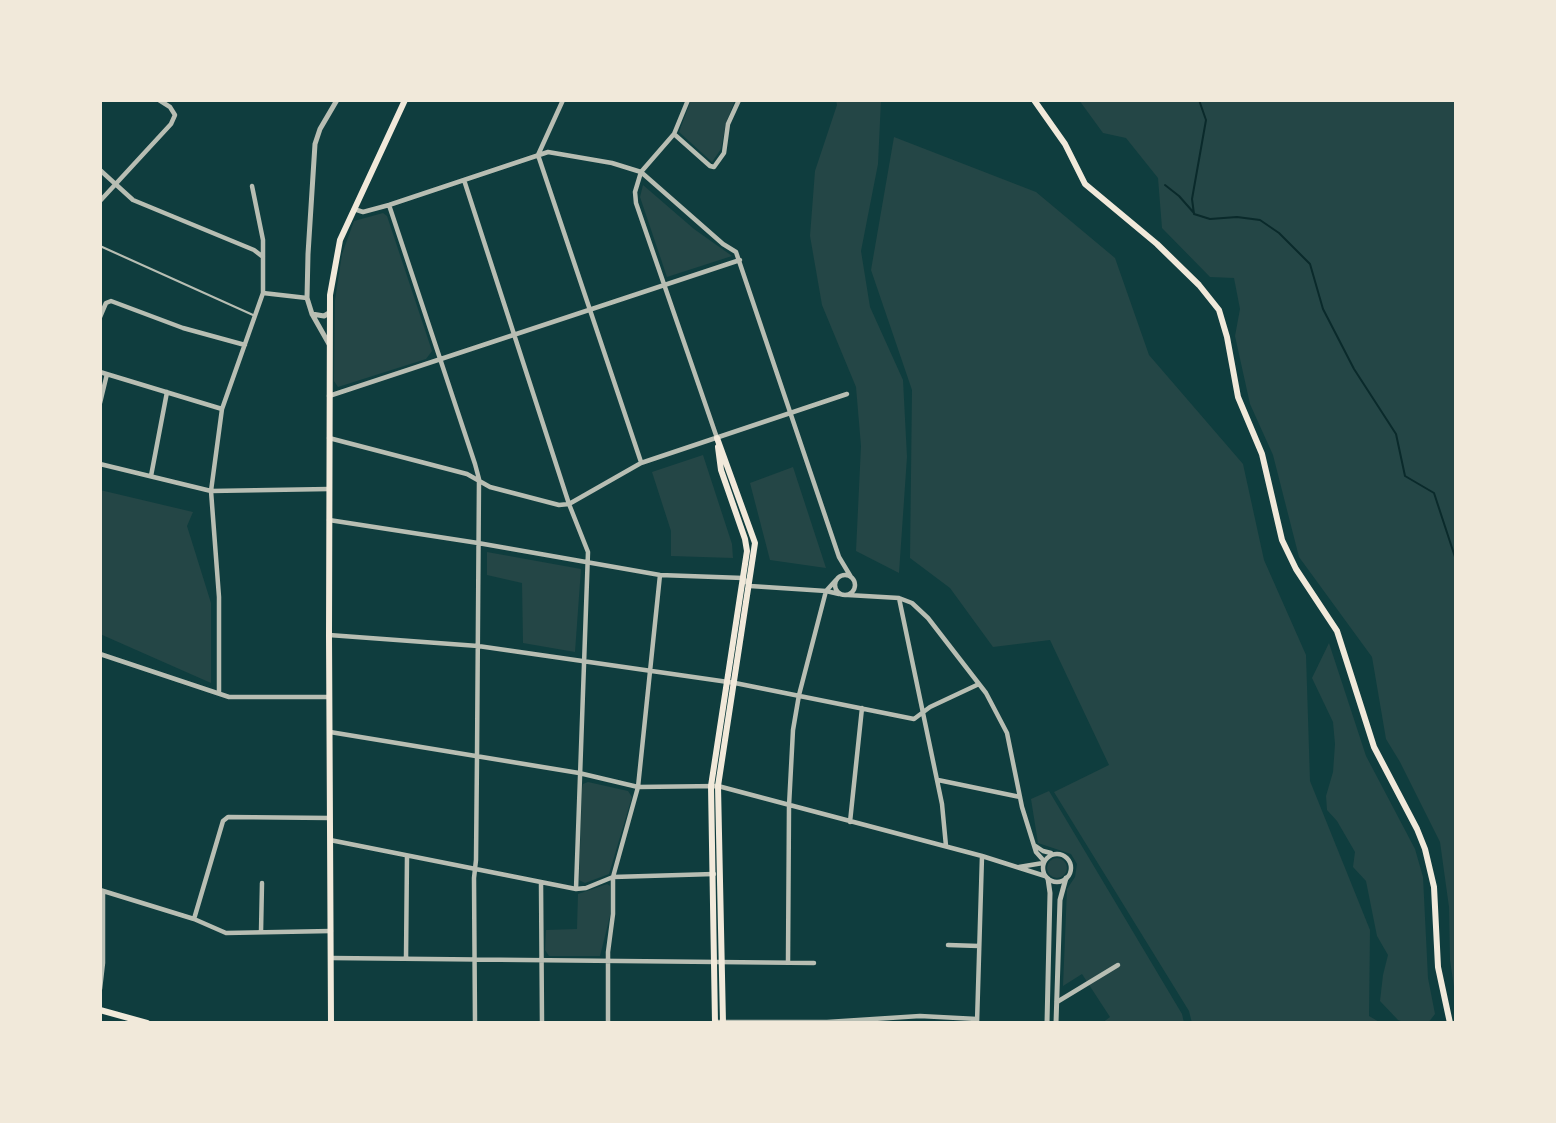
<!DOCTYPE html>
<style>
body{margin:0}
#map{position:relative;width:1556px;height:1123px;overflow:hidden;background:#0f3d3e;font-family:Inter,sans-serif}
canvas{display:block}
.frame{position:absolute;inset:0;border:102px solid #f1e9da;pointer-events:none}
</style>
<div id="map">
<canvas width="1556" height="1123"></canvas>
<div class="frame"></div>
</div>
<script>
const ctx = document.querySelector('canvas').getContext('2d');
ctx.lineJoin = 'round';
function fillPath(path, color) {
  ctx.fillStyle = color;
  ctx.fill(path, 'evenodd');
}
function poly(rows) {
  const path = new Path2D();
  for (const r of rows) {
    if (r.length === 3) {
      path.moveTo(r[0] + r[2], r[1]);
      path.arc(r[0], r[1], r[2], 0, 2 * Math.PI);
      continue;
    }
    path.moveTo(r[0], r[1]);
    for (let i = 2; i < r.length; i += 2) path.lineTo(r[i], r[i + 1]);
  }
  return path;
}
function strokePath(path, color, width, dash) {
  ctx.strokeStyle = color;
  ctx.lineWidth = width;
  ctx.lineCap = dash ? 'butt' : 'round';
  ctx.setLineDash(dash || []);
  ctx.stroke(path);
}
fillPath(poly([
 [691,100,735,100,726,123,721,149,712,162,679,132],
 [836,100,881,100,878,164,861,251,870,307,903,380,907,457,899,573,856,551,861,446,856,387,822,305,810,236,815,171,837,105],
 [1079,100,1456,100,1456,1001,1450,960,1449,907,1440,842,1400,762,1386,739,1372,657,1299,557,1273,455,1250,404,1235,336,1240,309,1234,278,1210,277,1162,228,1158,178,1126,138,1103,133],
 [894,137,1036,192,1115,258,1149,355,1243,464,1264,560,1306,655,1310,781,1370,930,1369,1016,1381,1023,1192,1023,1189,1011,1054,792,1109,765,1050,640,993,647,950,588,910,558,912,390,871,270],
 [643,185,694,229,732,256,667,277,640,197],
 [383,213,387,216,432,351,426,359,338,387,334,381,335,300,342,254,354,221],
 [703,455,732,544,733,558,671,556,671,531,652,472],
 [793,467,826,568,770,560,750,483],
 [100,490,193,512,187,526,211,603,211,683,100,634],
 [487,552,581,569,575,652,523,643,522,583,487,575],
 [1329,643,1366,756,1415,849,1423,877,1428,978,1435,1014,1428,1023,1407,1023,1398,1020,1380,1001,1383,975,1388,955,1377,936,1366,881,1353,867,1355,852,1337,821,1327,810,1326,796,1333,772,1335,744,1333,722,1312,678],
 [588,782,628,791,632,797,609,874,585,883,579,880,582,789,583,784],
 [1049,791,1182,1014,1184,1023,1102,1023,1110,1017,1082,974,1063,986,1067,889,1075,877,1077,864,1071,854,1038,843,1031,799],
 [1057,868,10],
 [607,884,610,886,610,916,600,956,549,956,545,950,546,930,577,929,578,894]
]), '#244646');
strokePath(poly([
 [1199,100,1206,120,1192,199,1194,214,1210,219,1237,217,1260,220,1279,233,1310,264,1323,309,1354,369,1396,434,1405,476,1434,493,1456,560],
 [1165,185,1179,196,1194,213]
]), '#0a2a2b', 2);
strokePath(poly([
 [100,246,253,315]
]), '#b8beb3', 2);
strokePath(poly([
 [688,100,674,134,641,172,635,192,636,203,717,438],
 [674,134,710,166,714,167,724,153,728,124,739,100],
 [538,155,641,462],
 [538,155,563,100],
 [100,170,133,200,254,250,263,257],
 [464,180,569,504,588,552,576,889],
 [100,201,171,124,175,115,170,107,159,100],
 [389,205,475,464,479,479,477,757,476,860,474,878,475,1023],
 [354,209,363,212,389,205,548,152,612,163,641,172,723,244,736,252,839,557,851,577],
 [263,293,307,298],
 [100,317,106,303,111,301,183,328,245,345],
 [100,372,222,409],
 [329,396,740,260],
 [100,403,107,374],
 [329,438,467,474,490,487,559,505,569,504,641,463,847,394],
 [100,464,211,491,329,489],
 [151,476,167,392],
 [329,520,478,543,660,575,743,578,750,586,826,591,839,594],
 [845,585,10],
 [848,595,899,598,912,603,928,618,986,693,1007,733,1022,807,1036,852,1044,861],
 [899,598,942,804,946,846],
 [329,635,478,646,735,683,914,719,930,707,979,684],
 [100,654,229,697,329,697],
 [219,693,219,597,211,491,222,409,263,293,263,240,252,186],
 [330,732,579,773,638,787,718,786,982,856,1045,876],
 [938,780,1020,797],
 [850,822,862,708],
 [330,840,576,889,586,888,613,877,714,874],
 [1034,845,1043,851,1051,853],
 [1057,868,14],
 [1019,867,1043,863],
 [541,883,542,1023],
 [100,890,194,919,226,933,331,931],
 [194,919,223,821,228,817,330,818],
 [261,932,262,883],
 [948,945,979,946],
 [331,958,814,963],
 [406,959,407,856],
 [788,962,789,806,793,730,799,695,826,591,836,580],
 [100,989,103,963,103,891],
 [1057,1002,1118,965],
 [715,1022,827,1022,920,1016,977,1019],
 [608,1023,608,952,613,914,613,877,638,787,660,575],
 [977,1023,982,856]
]), '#b8beb3', 4.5);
strokePath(poly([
 [312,314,324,316,329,313],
 [329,344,312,314,307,298,308,254,315,144,320,129,337,100],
 [1047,1023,1050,893,1048,879],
 [1056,1023,1060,900,1066,878]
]), '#b8beb3', 5);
strokePath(poly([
 [1034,100,1065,144,1085,184,1157,244,1199,285,1219,310,1227,337,1238,397,1262,454,1282,540,1296,569,1337,631,1374,747,1417,829,1425,849,1434,887,1438,967,1450,1023],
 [717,438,755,543,718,786,723,1023],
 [100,1010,147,1023],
 [715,1023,711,786,747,551,745,539,721,470,718,447]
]), '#f1e9da', 6);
strokePath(poly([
 [331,1023,329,635,330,295,340,240,405,100]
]), '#f1e9da', 6);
</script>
